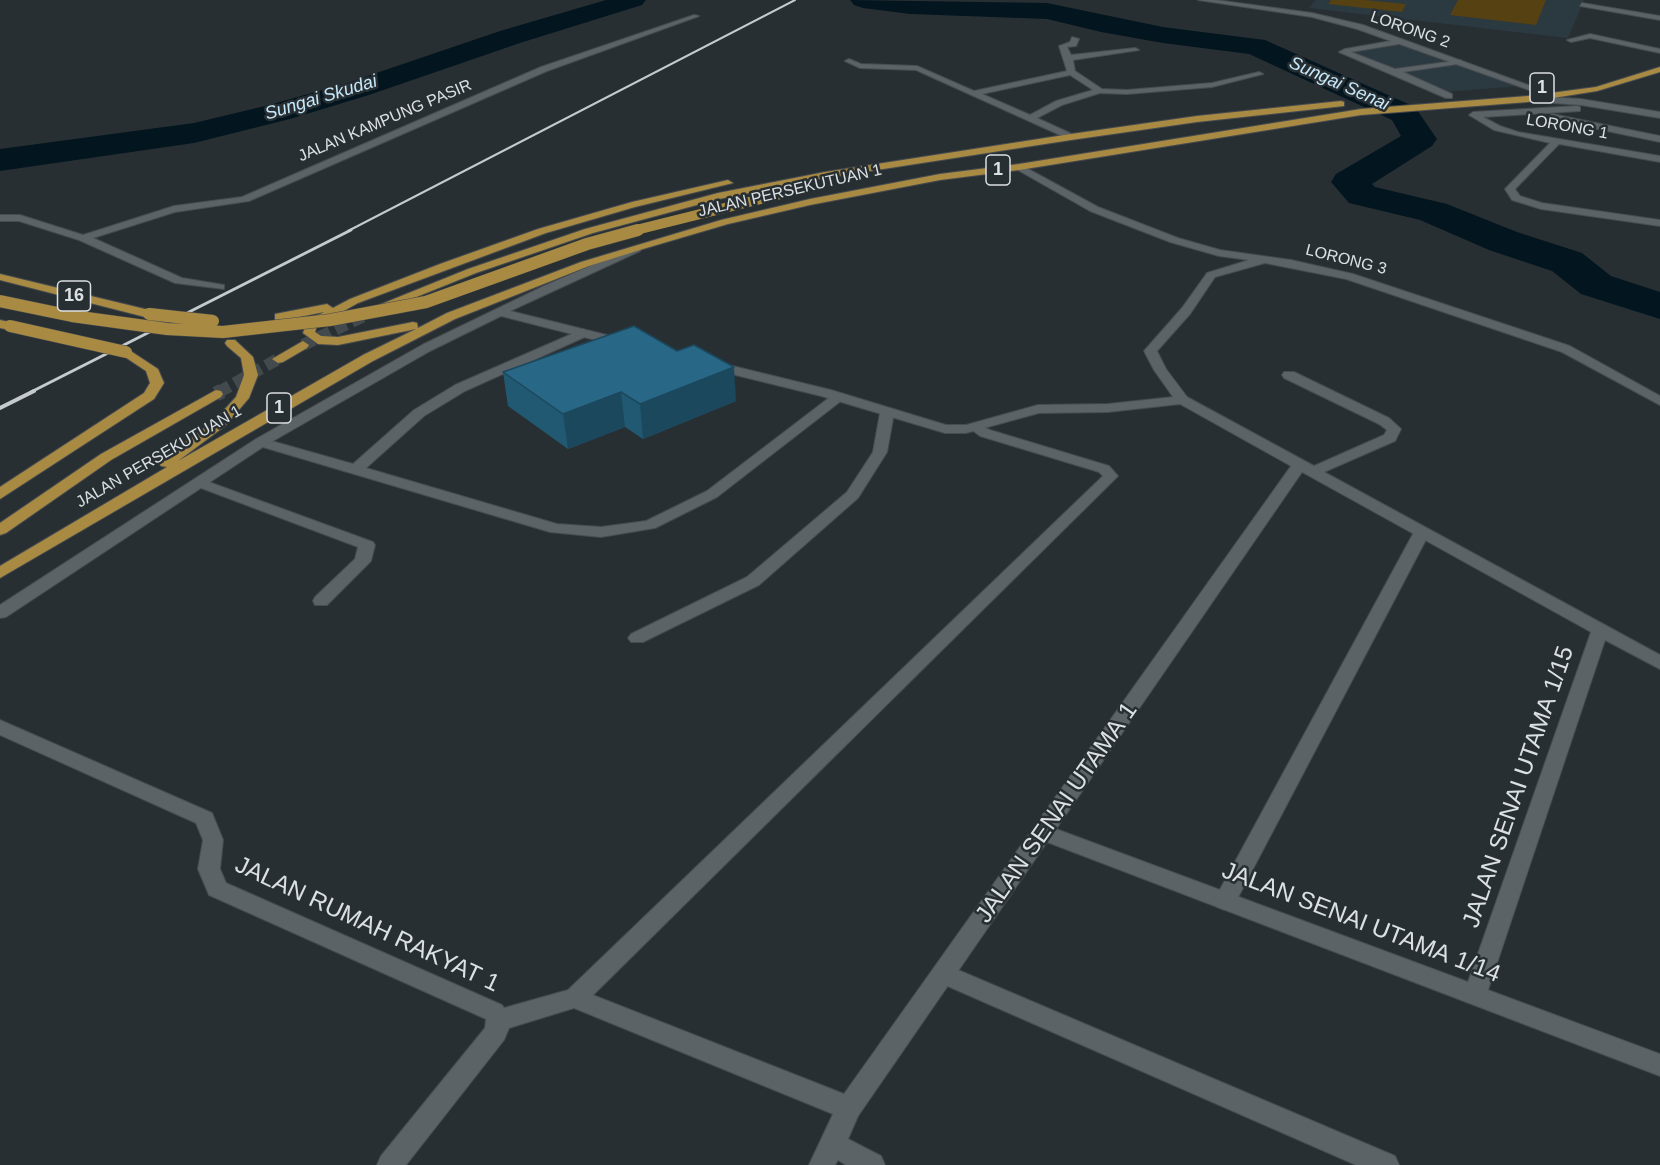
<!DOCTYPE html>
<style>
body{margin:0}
canvas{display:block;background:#282f33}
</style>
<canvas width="1660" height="1165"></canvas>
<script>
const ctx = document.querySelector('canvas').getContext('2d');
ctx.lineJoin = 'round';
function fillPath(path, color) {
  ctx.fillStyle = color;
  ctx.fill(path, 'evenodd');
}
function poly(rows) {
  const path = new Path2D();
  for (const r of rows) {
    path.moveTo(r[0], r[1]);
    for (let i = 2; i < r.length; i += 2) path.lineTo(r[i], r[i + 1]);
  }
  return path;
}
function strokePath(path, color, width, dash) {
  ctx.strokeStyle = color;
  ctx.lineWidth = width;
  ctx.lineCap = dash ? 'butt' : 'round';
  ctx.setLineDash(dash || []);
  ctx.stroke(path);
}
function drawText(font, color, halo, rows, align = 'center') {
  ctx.font = font + ' Helvetica,sans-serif';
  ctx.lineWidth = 5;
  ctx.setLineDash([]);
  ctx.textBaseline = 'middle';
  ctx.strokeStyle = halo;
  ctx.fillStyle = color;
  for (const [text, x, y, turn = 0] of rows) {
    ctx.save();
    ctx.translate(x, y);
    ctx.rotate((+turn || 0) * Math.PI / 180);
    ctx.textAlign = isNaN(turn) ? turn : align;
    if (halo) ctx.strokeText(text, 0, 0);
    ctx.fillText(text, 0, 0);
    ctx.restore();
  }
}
fillPath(poly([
 [1316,0,1584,0,1568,38,1309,8],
 [1400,43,1520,86,1443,92,1348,51]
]), '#2b3940');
fillPath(poly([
 [1331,0,1365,0,1406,4,1402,12,1328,4],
 [1458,0,1546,0,1536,25,1450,15]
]), '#564112');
fillPath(poly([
 [606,0,646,0,642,5,520,43,369,95,290,119,194,143,0,171,0,149,194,123,269,105,347,83,500,31,606,0],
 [850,0,1047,3,1163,27,1265,40,1415,107,1437,139,1432,146,1372,184,1375,187,1447,204,1517,232,1582,253,1611,276,1660,292,1660,319,1581,294,1552,271,1489,250,1420,220,1349,203,1331,182,1336,174,1401,136,1392,120,1249,54,1163,43,1101,32,1047,19,910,14,863,8,854,5,850,0]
]), '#03151f');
strokePath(poly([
 [303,345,370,313],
 [219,392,278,359]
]), '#434a4d', 12, [12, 6]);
strokePath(poly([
 [216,394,222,391]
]), '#434a4d', 15, [15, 8]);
const service = poly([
 [1582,3,1660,16,1660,20,1580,6,1582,3],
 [1590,34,1660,49,1660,53,1590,38,1571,42,1567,40,1590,34],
 [1402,39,1405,43,1351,52,1395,69,1461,60,1461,64,1458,64,1403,72,1452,94,1452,98,1446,98,1339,52,1345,49,1402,39],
 [583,329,589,333,587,336,465,391,424,416,366,468,557,524,601,527,646,521,707,491,834,394,839,393,846,397,717,497,655,528,601,537,550,532,256,445,254,442,261,438,353,464,414,410,455,385,583,329],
 [887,409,894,413,887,452,858,498,759,585,643,642,631,642,628,638,631,634,747,577,847,492,873,452,880,413,887,409],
 [975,423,990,430,1109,466,1118,476,583,1005,575,1008,567,1005,563,998,567,991,1103,476,1099,472,980,436,968,427,975,423],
 [198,478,373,542,375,545,371,561,327,605,315,605,313,601,315,597,355,559,358,547,193,485,191,482,198,478],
 [1422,527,1430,532,1233,907,1225,910,1217,907,1214,901,1217,895,1414,532,1422,527],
 [944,964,1395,1156,1399,1165,1356,1165,936,981,932,974,936,967,944,964]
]);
const minor = poly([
 [1198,0,1216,0,1312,13,1363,25,1539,89,1532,91,1357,29,1312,17,1198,0],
 [694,15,699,16,547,71,249,201,175,212,93,238,182,278,224,285,224,289,175,283,79,240,19,221,0,221,0,215,20,215,83,235,174,206,242,197,541,67,694,15],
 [1072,37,1079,39,1076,46,1067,47,1071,55,1135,48,1139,50,1073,60,1075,71,1102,89,1127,90,1212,83,1259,72,1263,74,1212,87,1127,94,1100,93,1062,105,1037,118,1074,135,1076,137,1071,140,916,70,860,68,845,61,849,59,861,64,917,66,974,91,1067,71,1059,46,1070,42,1072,37],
 [1070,75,1093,90,1056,101,1030,115,982,94,1070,75],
 [1528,96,1581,99,1660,112,1660,118,1581,105,1525,101,1525,97,1528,96],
 [1577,106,1580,107,1580,111,1483,117,1500,126,1518,132,1660,156,1660,162,1559,144,1515,189,1520,196,1542,203,1660,220,1660,226,1541,209,1512,200,1505,189,1550,143,1494,130,1469,115,1473,112,1577,106],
 [1552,114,1660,136,1660,142,1549,119,1548,117,1552,114],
 [1019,164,1098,207,1178,238,1220,250,1291,260,1353,274,1570,346,1660,396,1660,405,1562,352,1346,279,1265,263,1215,277,1190,314,1157,351,1166,369,1187,397,1314,466,1384,435,1387,430,1379,424,1284,378,1282,375,1284,372,1294,372,1389,418,1401,429,1395,441,1324,472,1660,655,1660,669,1605,640,1488,990,1660,1054,1660,1076,1047,842,858,1116,848,1139,881,1156,885,1165,846,1165,838,1160,835,1165,809,1165,833,1114,574,1008,509,1028,504,1040,406,1165,377,1165,381,1156,485,1028,486,1019,209,895,198,869,203,840,196,823,0,735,0,720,212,813,223,840,220,869,226,883,502,1005,504,1008,575,988,844,1094,1291,466,1180,404,1108,412,1039,413,966,433,945,433,821,396,707,368,706,365,712,361,831,390,946,425,966,425,1038,405,1108,404,1173,397,1154,370,1144,351,1182,308,1207,273,1249,260,1219,256,1170,242,1090,211,1016,169,1014,167,1019,164],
 [1302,472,1591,632,1468,982,1056,829,1302,472],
 [636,246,641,249,640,251,510,311,627,340,629,343,627,346,623,347,501,316,430,351,266,445,6,617,0,618,0,605,256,439,422,345,544,286,636,246]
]);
const trunk = poly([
 [1660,67,1660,72,1597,91,1528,102,1361,115,1019,170,940,180,810,205,728,224,643,249,589,266,455,319,373,361,0,578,0,566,167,467,161,466,159,463,161,460,215,420,236,397,244,375,241,358,227,346,225,343,227,340,235,340,253,357,258,375,249,398,225,426,178,461,363,355,416,329,338,345,318,344,303,333,307,321,324,312,279,321,275,320,275,314,327,304,333,308,350,299,440,264,538,229,632,202,728,180,733,183,635,207,546,233,358,303,317,326,315,332,321,336,338,337,413,322,417,323,418,328,447,313,581,262,721,220,810,199,940,174,1019,164,1361,109,1528,96,1596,87,1660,67],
 [1341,101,1344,102,1344,106,1197,122,1071,140,825,178,719,199,593,233,476,273,389,308,381,308,379,305,468,269,585,229,718,193,825,172,1071,134,1197,116,1341,101],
 [0,274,153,311,155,314,149,318,0,280,0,274],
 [0,320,14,323,16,326,10,330,0,328,0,320],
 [303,341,309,345,307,348,283,362,278,363,272,359,303,341],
 [126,348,158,369,164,383,154,399,0,499,0,487,144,393,150,383,146,371,122,355,120,352,122,349,126,348],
 [216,390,221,391,223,394,221,397,111,460,6,533,0,535,0,523,101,454,216,390]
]);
strokePath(service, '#464b4f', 2);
strokePath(minor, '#464b4f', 2);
strokePath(trunk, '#464b4f', 2);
fillPath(service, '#5b6367');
fillPath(minor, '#5b6367');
fillPath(trunk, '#a88a42');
strokePath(poly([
 [348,231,795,0]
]), '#c5cacd', 2);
strokePath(poly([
 [31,392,351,230]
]), '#c5cacd', 3);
strokePath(poly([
 [0,408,34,391]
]), '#c5cacd', 4);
const trunkBridgeFar1 = poly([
 [632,231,789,192]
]);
const trunkBridge = poly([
 [0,301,72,316,167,329,223,332,330,320,426,302,587,244,638,230],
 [149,314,213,321],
 [10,326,126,352]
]);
strokePath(trunkBridgeFar1, '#464b4f', 10, []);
strokePath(trunkBridge, '#464b4f', 13, []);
strokePath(trunkBridgeFar1, '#a88a42', 10);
strokePath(trunkBridge, '#a88a42', 12);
fillPath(poly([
 [503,372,736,401,643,439,625,427,568,449,508,406]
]), '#225972');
fillPath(poly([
 [734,367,736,401,643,439,640,404],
 [621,392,625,427,568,449,563,414]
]), '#1c485d');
const building = poly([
 [634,326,677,351,694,345,734,367,640,404,621,392,563,414,503,372,634,326]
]);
fillPath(building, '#286785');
strokePath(building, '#1c485d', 1.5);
drawText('16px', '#dce0e3', '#282f33', [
 ["LORONG 2",1410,30,19],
 ["JALAN KAMPUNG PASIR",385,121,-23],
 ["LORONG 1",1567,127,10],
 ["JALAN PERSEKUTUAN 1",790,191,-13],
 ["LORONG 3",1346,260,14],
 ["JALAN PERSEKUTUAN 1",159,457,-30]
]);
drawText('italic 18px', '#c6e8fa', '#282f33', [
 ["Sungai Senai",1339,84,24],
 ["Sungai Skudai",321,98,-17]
]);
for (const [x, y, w] of [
 [1542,88,24],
 [998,170,24],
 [74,296,33],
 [279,408,24]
]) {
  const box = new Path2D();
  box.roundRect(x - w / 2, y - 15, w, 30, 4.5);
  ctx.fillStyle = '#282f33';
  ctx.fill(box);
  strokePath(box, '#dce0e3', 1.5);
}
drawText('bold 18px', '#dce0e3', null, [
 ["1",1542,88],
 ["1",998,170],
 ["16",74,296],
 ["1",279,408]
]);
drawText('24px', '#dce0e3', '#282f33', [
 ["JALAN SENAI UTAMA 1/15",1519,787,-71],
 ["JALAN SENAI UTAMA 1",1057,813,-55],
 ["JALAN SENAI UTAMA 1/14",1361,923,21],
 ["JALAN RUMAH RAKYAT 1",367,925,25]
]);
</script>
